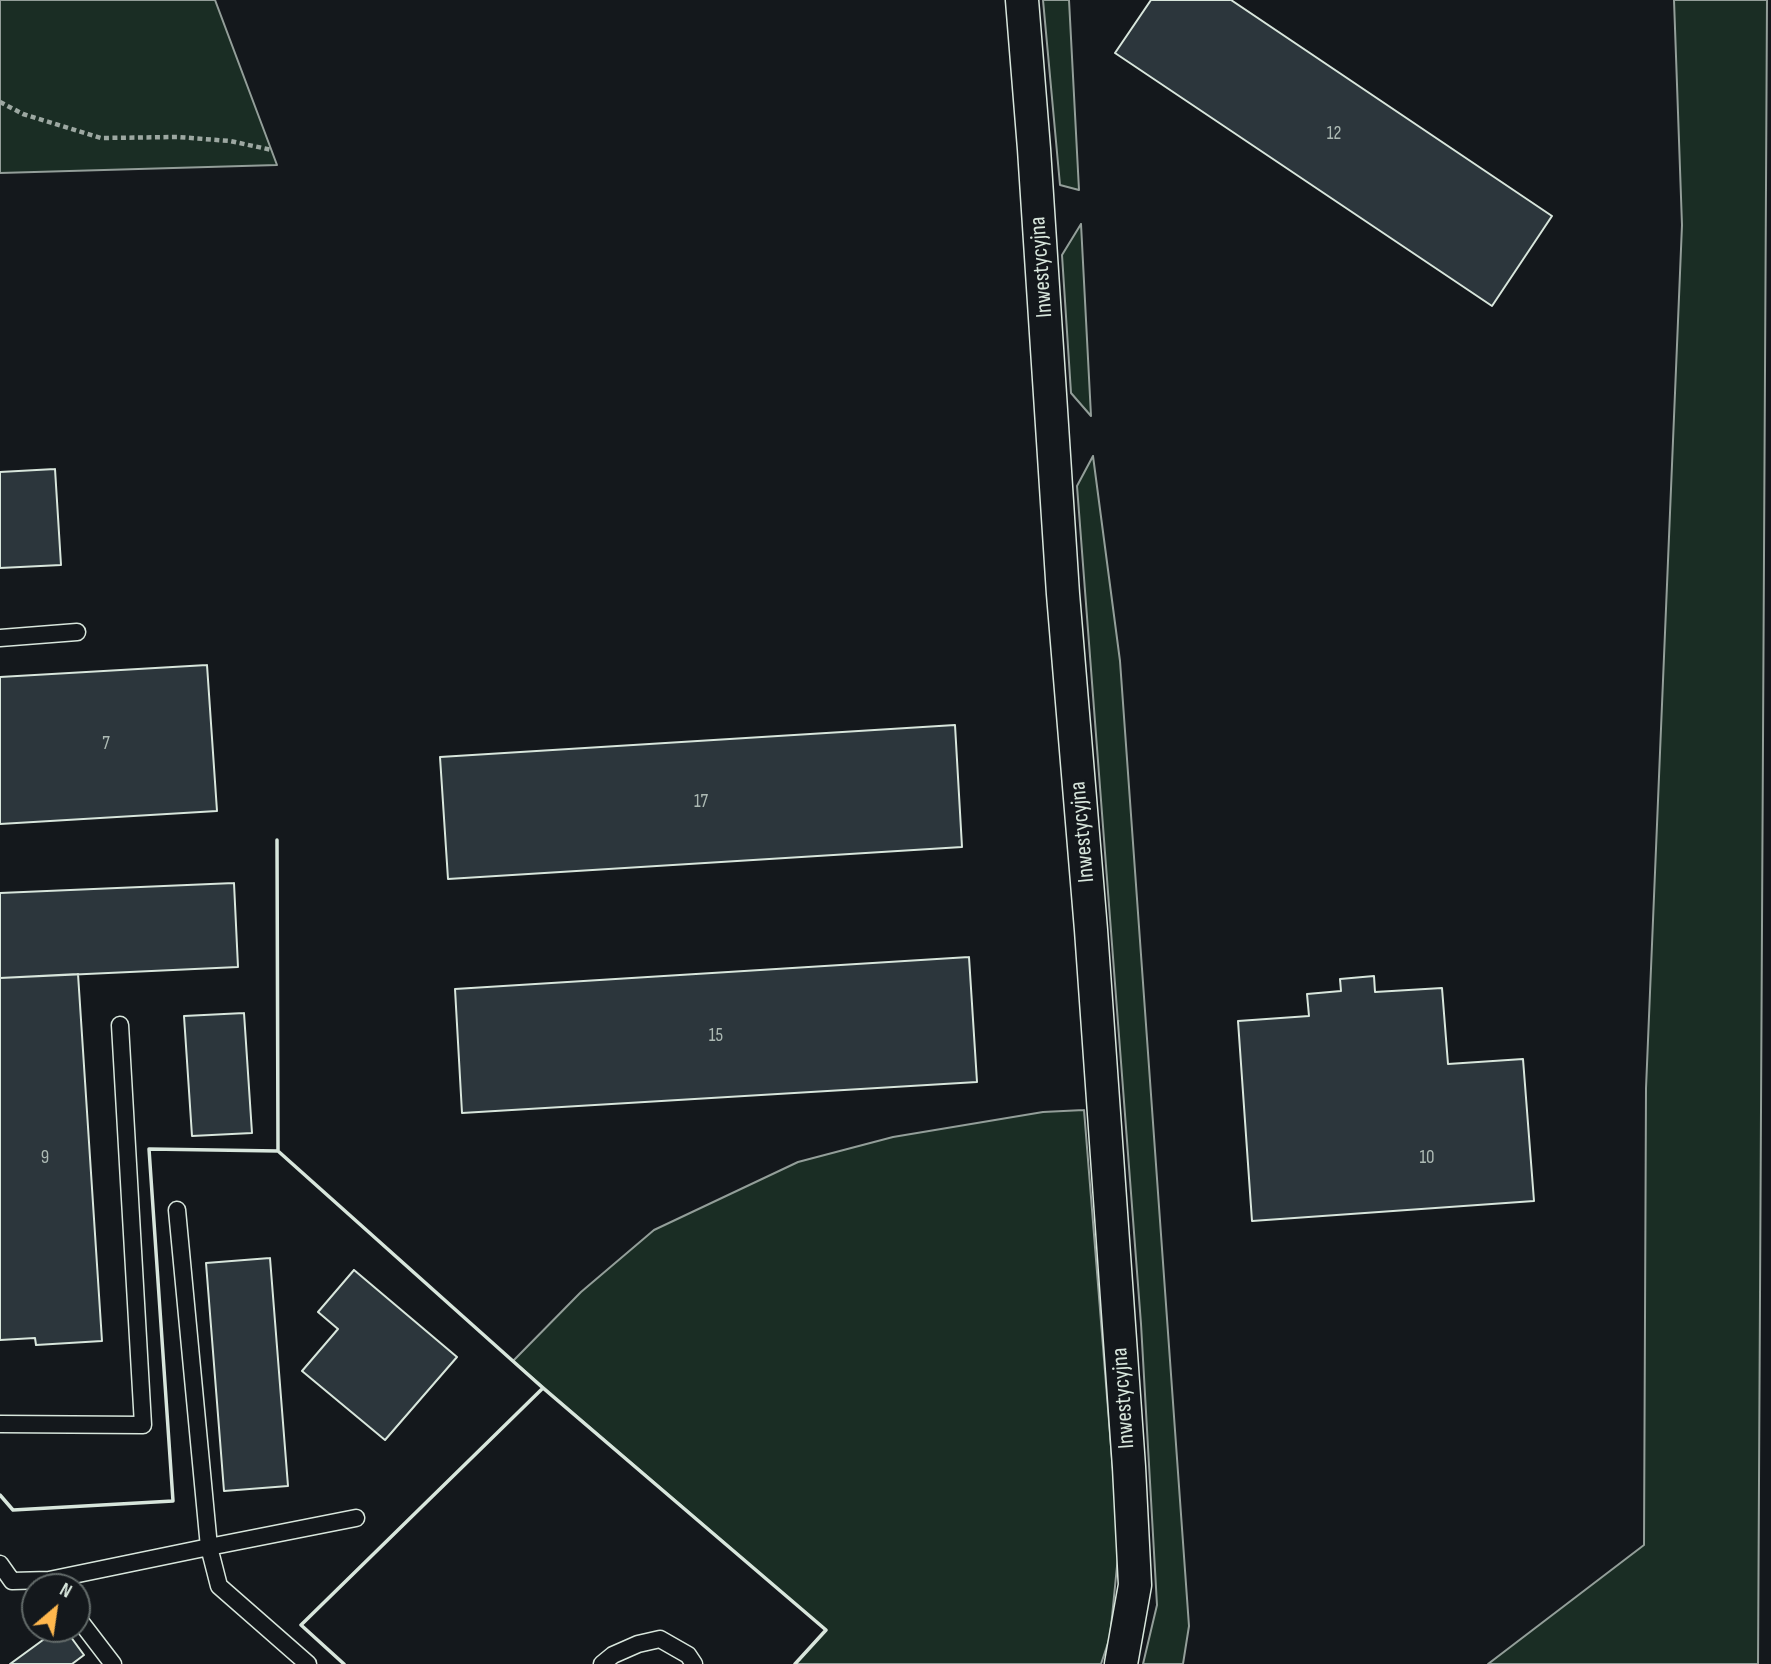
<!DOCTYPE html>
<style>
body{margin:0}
#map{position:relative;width:1771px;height:1664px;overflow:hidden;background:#14181c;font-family:"Sofia Sans Condensed",sans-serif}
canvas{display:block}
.north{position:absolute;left:21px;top:1573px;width:70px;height:70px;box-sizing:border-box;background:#14181c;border:2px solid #626a69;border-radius:50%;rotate:29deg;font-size:19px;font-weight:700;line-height:28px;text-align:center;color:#d8e6dc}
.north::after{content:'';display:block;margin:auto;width:24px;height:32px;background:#ffb74d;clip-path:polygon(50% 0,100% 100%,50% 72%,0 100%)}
</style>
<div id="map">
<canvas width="1771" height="1664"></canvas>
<div class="north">N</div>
</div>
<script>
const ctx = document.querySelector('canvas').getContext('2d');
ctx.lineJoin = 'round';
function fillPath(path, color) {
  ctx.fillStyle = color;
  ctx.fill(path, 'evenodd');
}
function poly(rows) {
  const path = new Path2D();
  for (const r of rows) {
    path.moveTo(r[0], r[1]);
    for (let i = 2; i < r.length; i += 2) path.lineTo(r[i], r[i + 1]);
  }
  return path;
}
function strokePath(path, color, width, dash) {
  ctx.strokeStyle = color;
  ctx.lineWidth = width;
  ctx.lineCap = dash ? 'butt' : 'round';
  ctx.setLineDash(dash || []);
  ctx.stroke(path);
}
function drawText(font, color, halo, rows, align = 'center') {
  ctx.font = font + ' "Sofia Sans Condensed",sans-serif';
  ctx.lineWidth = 5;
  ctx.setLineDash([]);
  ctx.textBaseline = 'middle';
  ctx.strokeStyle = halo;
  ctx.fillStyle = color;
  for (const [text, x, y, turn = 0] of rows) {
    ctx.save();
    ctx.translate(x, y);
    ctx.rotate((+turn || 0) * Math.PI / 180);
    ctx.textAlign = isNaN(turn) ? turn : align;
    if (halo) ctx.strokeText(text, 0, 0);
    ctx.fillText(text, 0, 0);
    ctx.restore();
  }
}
const green = poly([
 [0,0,215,0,277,165,0,173,0,0],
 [1043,0,1069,0,1079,190,1060,185,1043,0],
 [1674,0,1767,0,1758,1664,1488,1664,1644,1545,1646,1088,1682,225,1674,0],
 [1081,224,1091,416,1071,393,1062,255,1081,224],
 [1093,456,1120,661,1189,1626,1183,1664,1143,1664,1157,1605,1141,1324,1077,486,1093,456],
 [1084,1110,1119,1546,1110,1637,1101,1664,795,1664,826,1630,513,1361,581,1292,654,1230,798,1162,893,1137,1043,1112,1084,1110]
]);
fillPath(green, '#1a2d24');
strokePath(green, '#939e99', 2);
const building = poly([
 [1151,0,1231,0,1552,216,1492,306,1115,53,1151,0],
 [55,469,61,565,0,568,0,472,55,469],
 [207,665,217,811,0,824,0,677,207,665],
 [955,725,962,847,448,879,440,757,955,725],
 [234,883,238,967,0,978,0,893,234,883],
 [969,957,977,1082,462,1113,455,989,969,957],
 [78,974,102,1341,36,1345,35,1338,0,1340,0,978,78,974],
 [1374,976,1375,992,1442,988,1448,1064,1523,1059,1534,1201,1252,1221,1238,1021,1309,1016,1307,994,1341,991,1340,979,1374,976],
 [244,1013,252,1133,192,1136,184,1016,244,1013],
 [270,1258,288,1486,224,1491,206,1263,270,1258],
 [354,1270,457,1357,385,1440,302,1371,338,1329,318,1312,354,1270],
 [58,1629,65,1629,84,1655,72,1664,10,1664,58,1629]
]);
fillPath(building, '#2c363c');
strokePath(building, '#d8e6dc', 2);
const service = poly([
 [0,638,77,632],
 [0,1424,143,1425,120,1025],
 [0,1564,12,1581,49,1580,55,1587],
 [49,1580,209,1547,177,1210],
 [77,1617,113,1664],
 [308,1664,219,1586,209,1547,356,1518],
 [602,1664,613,1655,638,1644,660,1639,688,1655,694,1664]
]);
const minor = poly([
 [1022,0,1034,149,1063,594,1091,930,1129,1467,1135,1585,1121,1664]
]);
strokePath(service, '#d8e6dc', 19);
strokePath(minor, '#d8e6dc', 35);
strokePath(poly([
 [0,102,23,114,101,138,178,137,230,141,272,150]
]), '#9da8a2', 4.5, [5, 3.5]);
strokePath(service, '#14181c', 16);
strokePath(minor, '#14181c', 32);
strokePath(poly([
 [278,1151,543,1388,301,1625,344,1664],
 [543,1388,826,1630,795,1664],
 [0,1495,13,1510,173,1501,149,1149,278,1151,277,840]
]), '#d8e6dc', 3.5);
drawText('19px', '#adbab4', null, [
 ["12",1334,134],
 ["7",106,744],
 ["17",701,802],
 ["15",716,1036],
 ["9",45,1158],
 ["10",1427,1158]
]);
drawText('23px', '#d8e6dc', '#14181c', [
 ["Inwestycyjna",1042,267,-94],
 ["Inwestycyjna",1083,832,-95],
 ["Inwestycyjna",1124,1398,-94]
]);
</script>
